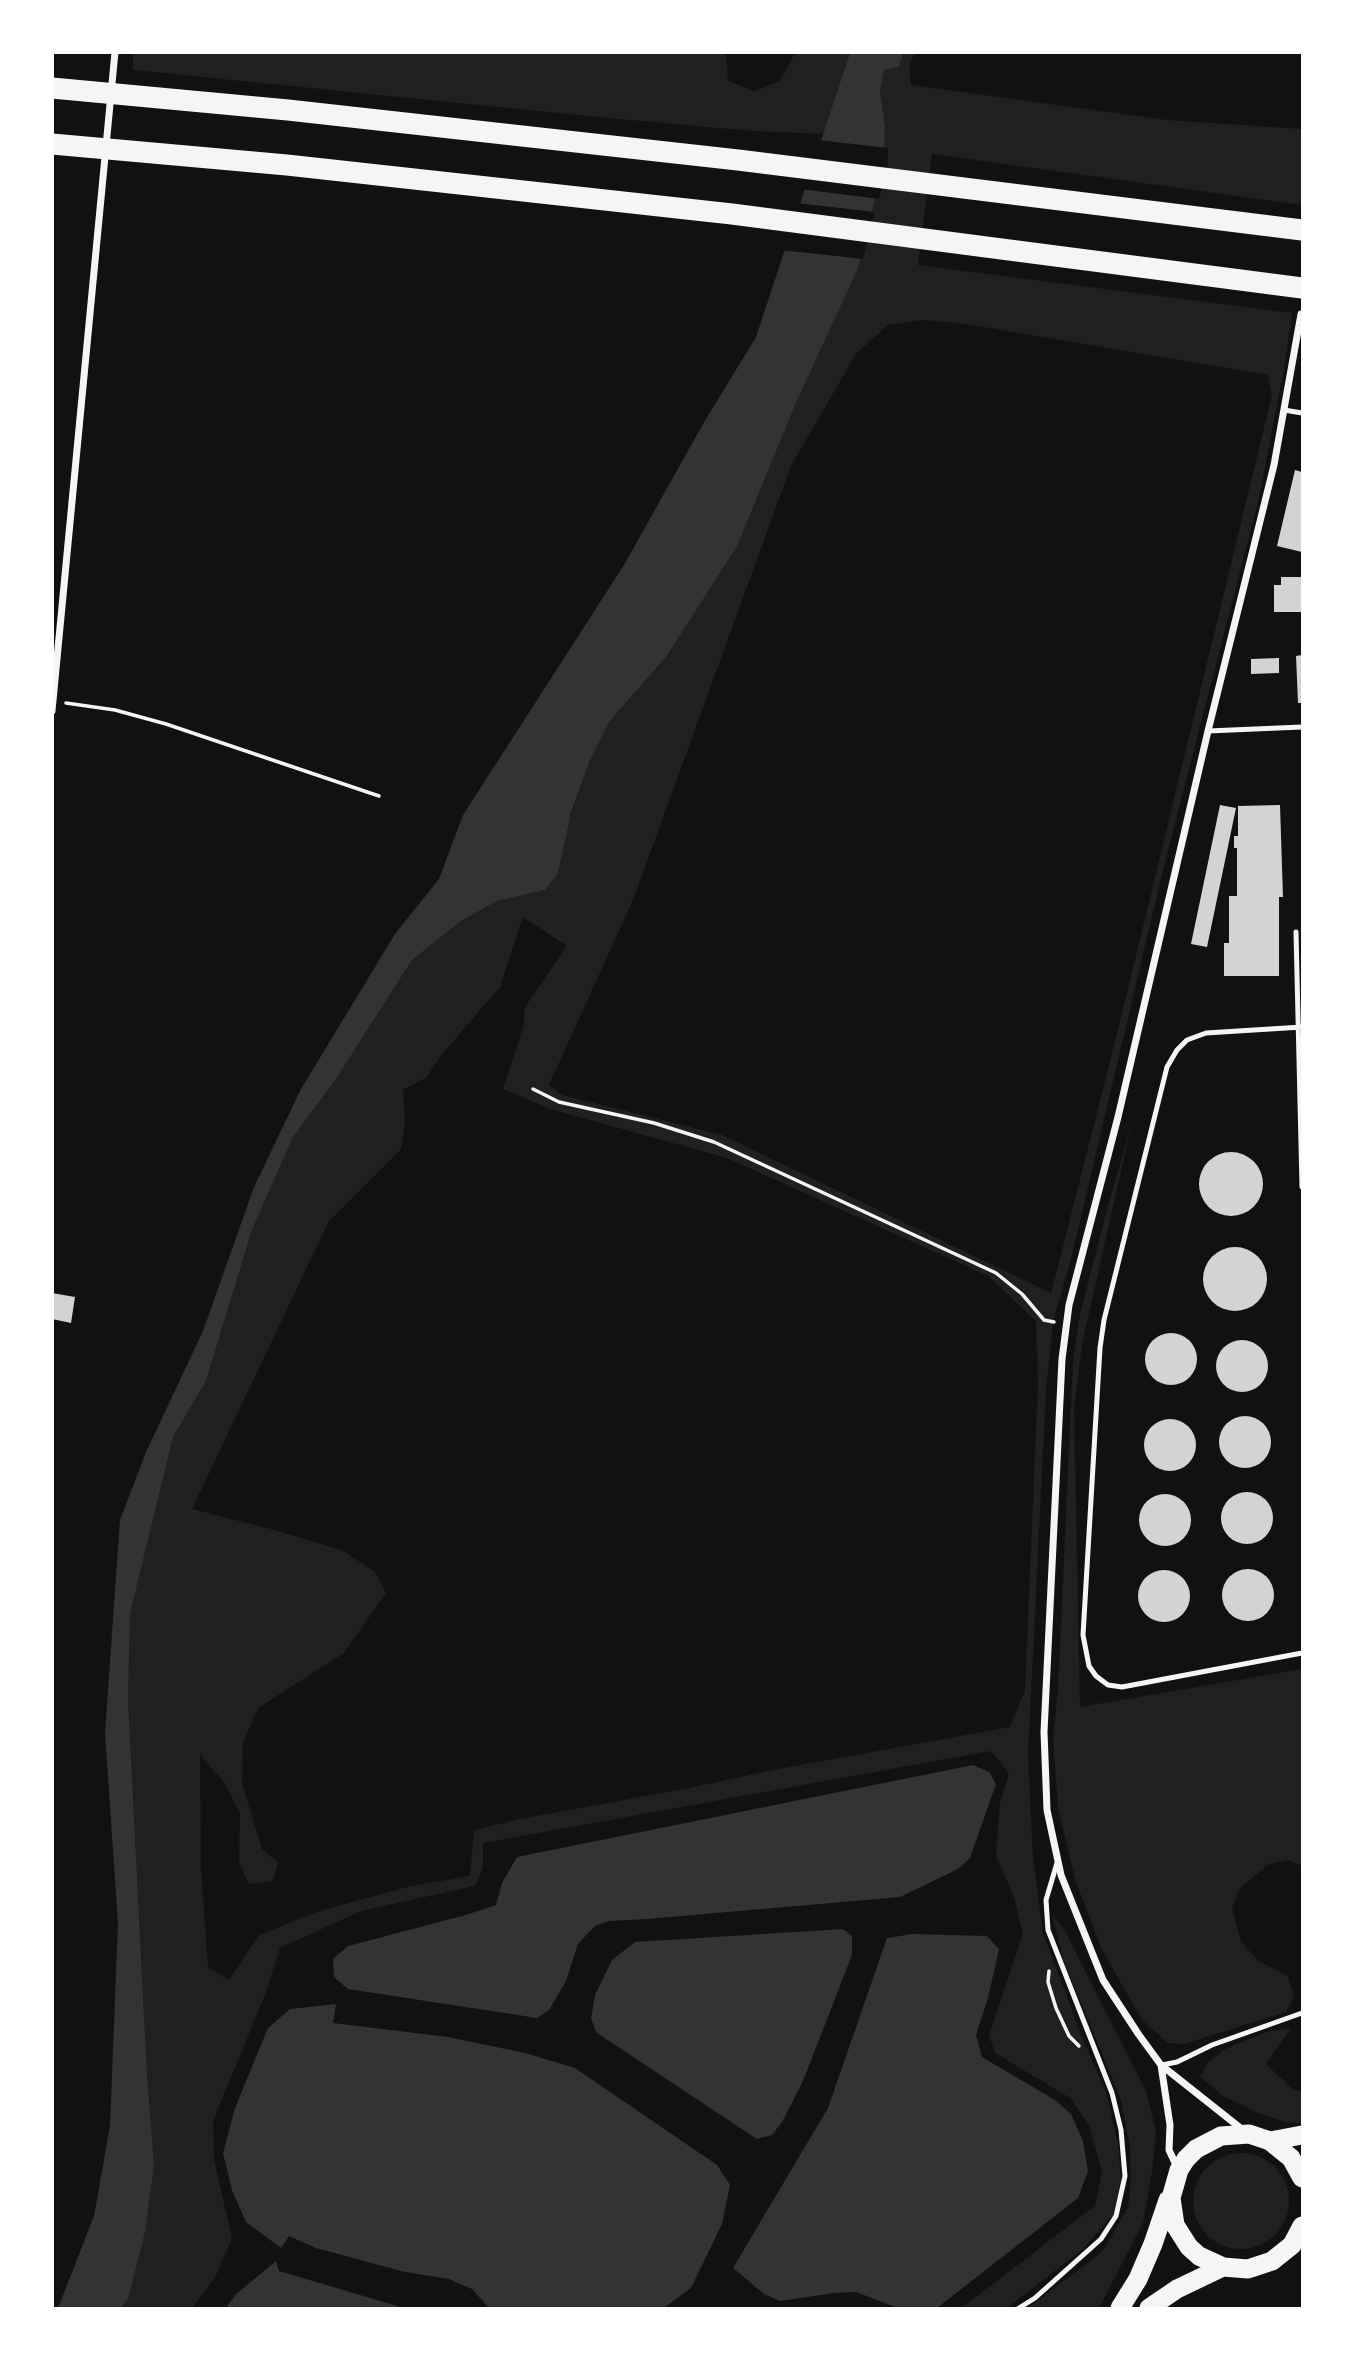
<!DOCTYPE html>
<style>
body{margin:0}
#map{position:relative;width:1355px;height:2361px;overflow:hidden;background:#111;font-family:Manrope,sans-serif}
canvas{display:block}
.frame{position:absolute;inset:0;border:54px solid #fff;pointer-events:none}
</style>
<div id="map">
<canvas width="1355" height="2361"></canvas>
<div class="frame"></div>
</div>
<script>
const ctx = document.querySelector('canvas').getContext('2d');
ctx.lineJoin = 'round';
function fillPath(path, color) {
  ctx.fillStyle = color;
  ctx.fill(path, 'evenodd');
}
function poly(rows) {
  const path = new Path2D();
  for (const r of rows) {
    if (r.length === 3) {
      path.moveTo(r[0] + r[2], r[1]);
      path.arc(r[0], r[1], r[2], 0, 2 * Math.PI);
      continue;
    }
    path.moveTo(r[0], r[1]);
    for (let i = 2; i < r.length; i += 2) path.lineTo(r[i], r[i + 1]);
  }
  return path;
}
function strokePath(path, color, width, dash) {
  ctx.strokeStyle = color;
  ctx.lineWidth = width;
  ctx.lineCap = dash ? 'butt' : 'round';
  ctx.setLineDash(dash || []);
  ctx.stroke(path);
}
fillPath(poly([
 [133,52,726,52,728,81,754,91,780,81,795,53,850,53,824,134,752,131,598,117,133,70],
 [903,53,915,53,909,65,911,85,1167,120,1302,129,1302,205,932,154,918,265,1292,313,1284,370,1258,502,1165,862,1070,1263,1053,1321,1046,1390,1028,1755,1033,1858,1043,1933,1082,2037,1107,2094,1118,2144,1121,2179,1113,2215,1083,2249,1007,2308,961,2308,1095,2206,1102,2172,1089,2125,1070,2098,995,2053,989,2035,1023,1934,1014,1897,996,1856,1000,1803,1009,1774,991,1751,483,1843,483,1868,475,1886,361,1911,280,1948,265,1995,213,2121,214,2159,232,2238,215,2278,192,2308,121,2308,128,2299,154,2164,147,2074,128,1698,130,1614,173,1437,206,1381,252,1230,293,1137,334,1082,412,960,461,921,497,901,545,890,590,760,609,722,666,657,795,405,857,271,885,126,880,93,884,70,899,67],
 [923,320,960,323,1268,375,1272,395,1115,1042,1051,1293,722,1135,562,1095,549,1085,633,900,791,466,856,354,888,325],
 [523,917,567,946,525,1007,524,1024,503,1089,550,1109,727,1158,988,1276,1036,1321,1038,1384,1025,1690,1010,1727,773,1770,689,1788,520,1819,474,1830,470,1876,411,1886,319,1911,259,1935,229,1980,208,1967,201,1869,200,1755,224,1782,240,1814,239,1863,249,1884,273,1881,278,1862,262,1849,242,1783,243,1743,258,1708,344,1653,386,1593,376,1573,344,1551,271,1529,192,1509,329,1221,401,1149,405,1122,403,1090,426,1078,442,1054,500,987],
 [1132,1122,1082,1344,1074,1408,1080,1707,1302,1669,1302,1866,1288,1860,1269,1864,1240,1888,1232,1908,1241,1941,1257,1960,1288,1976,1294,1998,1286,2012,1184,2044,1168,2043,1142,2020,1102,1950,1076,1882,1058,1808,1053,1738,1058,1690,1073,1361,1080,1314,1106,1213],
 [1052,1914,1064,1929,1146,2091,1156,2131,1152,2172,1143,2223,1099,2308,1028,2308,1103,2251,1128,2207,1131,2179,1130,2147,1121,2100,1063,1959],
 [1291,2028,1266,2064,1294,2090,1302,2092,1302,2123,1285,2122,1256,2112,1223,2096,1200,2077,1208,2062,1227,2048,1267,2032],
 [1241,2201,48]
]), '#202020');
fillPath(poly([
 [850,53,903,53,899,67,884,70,880,93,885,126,884,164,857,271,795,405,737,546,666,657,609,722,590,760,571,813,558,873,545,890,497,901,461,921,412,960,334,1082,293,1137,252,1230,206,1381,173,1437,130,1614,128,1698,147,2074,154,2164,145,2232,128,2299,121,2308,58,2308,94,2216,110,2126,118,1923,105,1733,120,1520,146,1452,203,1331,254,1187,301,1089,395,934,439,879,463,815,624,565,703,424,756,337],
 [973,1765,989,1772,996,1784,970,1858,958,1869,900,1897,647,1919,609,1921,595,1926,578,1944,566,1981,549,2010,537,2018,348,1989,334,1977,333,1959,348,1946,466,1915,496,1905,502,1883,517,1857],
 [843,1929,852,1936,852,1955,803,2081,782,2122,772,2135,757,2139,597,2033,591,2019,595,1995,612,1960,635,1942],
 [913,1934,987,1936,999,1949,988,1998,976,2035,982,2057,1055,2100,1071,2114,1083,2141,1088,2171,1078,2198,937,2308,898,2308,856,2292,834,2293,780,2301,764,2294,733,2268,828,2108,887,1938],
 [336,2004,333,2023,448,2037,525,2053,575,2068,717,2165,730,2185,722,2224,691,2288,664,2308,489,2308,472,2289,449,2279,405,2272,316,2248,289,2236,281,2248,246,2222,232,2190,223,2153,235,2108,268,2028,290,2009],
 [276,2261,279,2271,404,2308,226,2308,236,2294]
]), '#333');
fillPath(poly([
 [818,140,888,148,888,164,879,199,801,189],
 [797,203,875,212,863,259,781,250]
]), '#111');
fillPath(poly([
 [1295,470,1302,472,1302,552,1277,546],
 [1281,577,1301,577,1302,612,1274,612,1274,585,1281,585],
 [1302,655,1302,703,1298,703,1296,656],
 [1279,658,1279,673,1251,674,1251,659],
 [1220,805,1236,808,1207,947,1191,944],
 [1280,805,1283,897,1279,897,1279,976,1224,976,1224,943,1229,943,1229,896,1237,896,1237,848,1234,848,1234,836,1238,836,1238,806],
 [1231,1184,32],
 [1235,1279,32],
 [52,1293,75,1297,71,1323,52,1319],
 [1171,1359,26],
 [1242,1366,26],
 [1245,1442,26],
 [1170,1445,26],
 [1247,1518,26],
 [1165,1520,26],
 [1248,1595,26],
 [1164,1596,26]
]), '#d3d3d3');
strokePath(poly([
 [66,703,115,710,166,724,379,796],
 [533,1089,559,1102,654,1123,714,1142,996,1273,1022,1294,1044,1320,1054,1322],
 [1049,1971,1048,1982,1056,2008,1069,2036,1079,2046]
]), '#f5f5f5', 3.5);
strokePath(poly([
 [1284,410,1302,413],
 [1208,731,1302,727],
 [1296,932,1302,1187],
 [1302,1027,1206,1033,1187,1040,1177,1050,1167,1067,1104,1320,1100,1348,1083,1635,1089,1666,1096,1676,1108,1685,1122,1687,1302,1653],
 [1162,2065,1177,2062,1212,2045,1302,2013],
 [1019,2308,1035,2298,1101,2239,1116,2216,1125,2176,1121,2130,1112,2093,1048,1930,1046,1900,1057,1863]
]), '#f5f5f5', 5);
strokePath(poly([
 [52,711,115,52],
 [1161,2065,1170,2125,1169,2150,1177,2167],
 [1243,2130,1161,2065,1139,2035,1103,1980,1061,1875,1047,1810,1044,1732,1062,1359,1069,1305,1118,1117,1208,731,1274,465,1301,314]
]), '#f5f5f5', 7);
strokePath(poly([
 [1270,2141,1302,2135],
 [1302,2178,1291,2158,1270,2141,1249,2134,1221,2136,1196,2149,1186,2159,1179,2170,1171,2198,1175,2225,1189,2247,1199,2256,1223,2267,1248,2269,1272,2261,1292,2245,1302,2226],
 [1120,2308,1138,2279,1153,2244,1168,2200],
 [1149,2308,1177,2289,1223,2267]
]), '#f5f5f5', 19);
strokePath(poly([
 [52,88,288,110,738,160,1302,230],
 [52,144,287,165,732,214,1302,288]
]), '#f5f5f5', 21);
</script>
